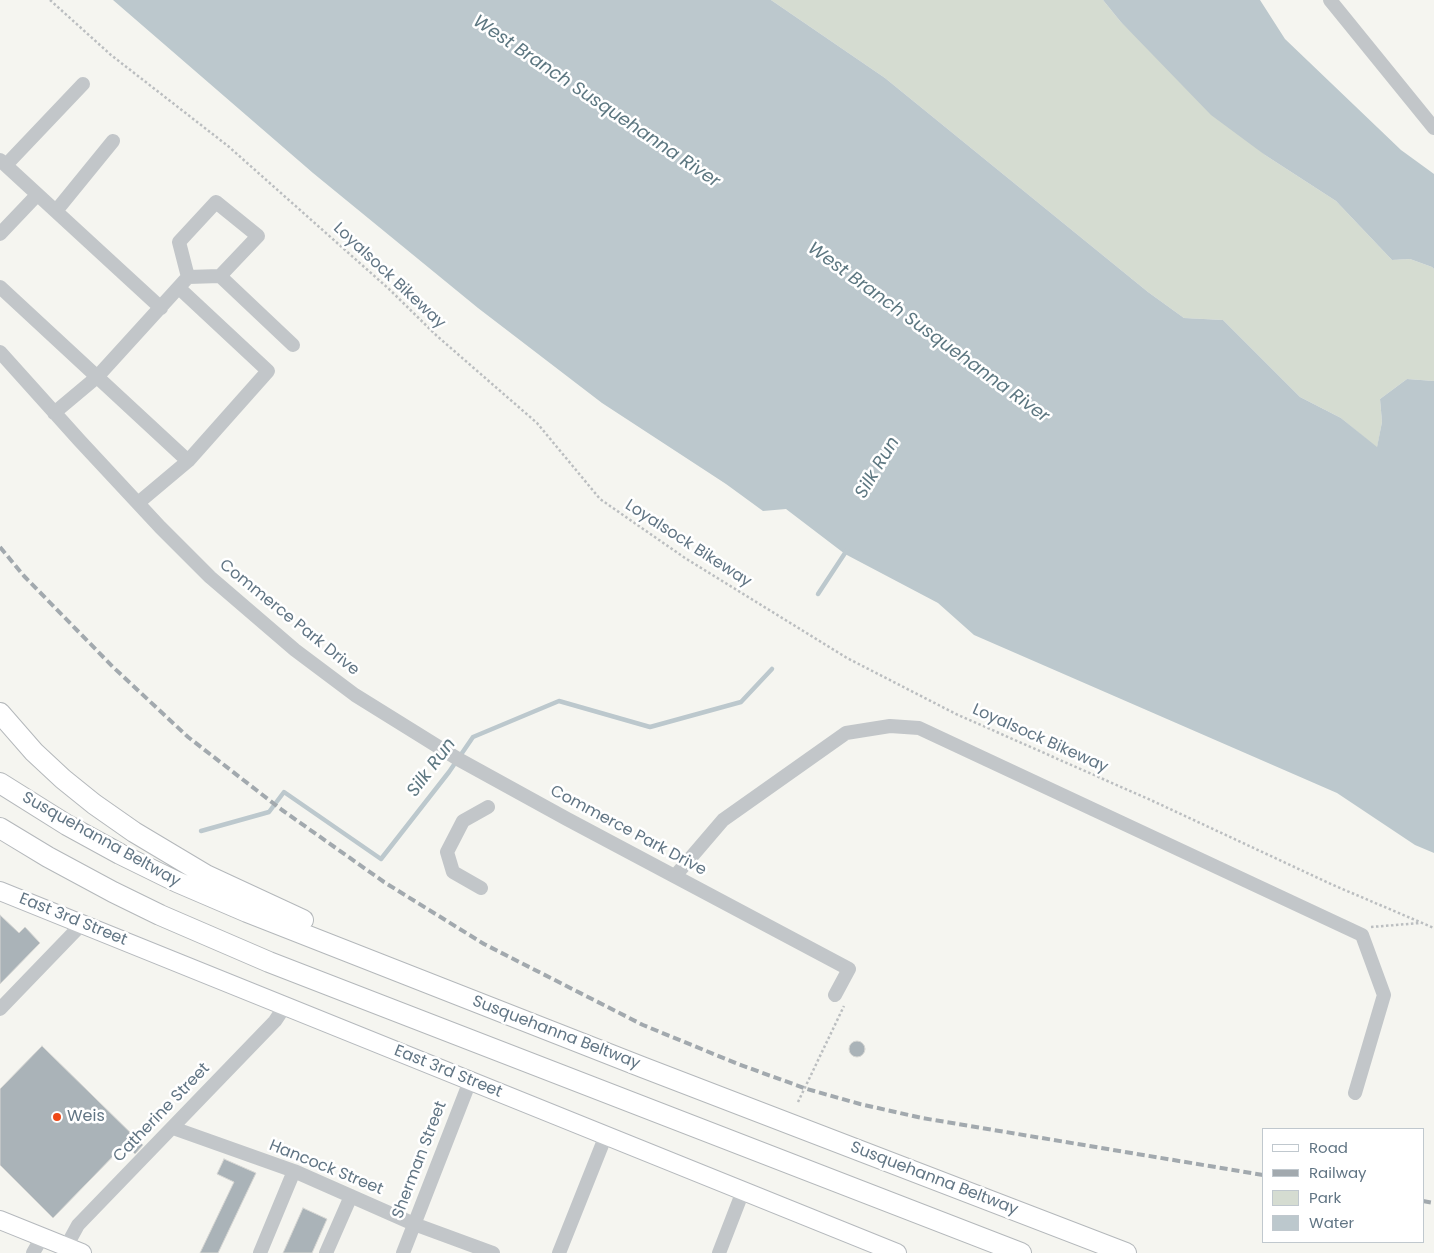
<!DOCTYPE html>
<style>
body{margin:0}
#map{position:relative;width:1434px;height:1253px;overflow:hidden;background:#f5f5f0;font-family:Poppins,sans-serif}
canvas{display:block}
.legend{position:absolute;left:1262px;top:1128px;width:162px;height:115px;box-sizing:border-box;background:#fff;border:1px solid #c0c8ce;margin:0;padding:6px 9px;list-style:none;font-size:15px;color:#617584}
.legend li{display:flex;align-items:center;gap:10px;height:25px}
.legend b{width:25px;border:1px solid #c0c8ce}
</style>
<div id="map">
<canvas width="1434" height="1253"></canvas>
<ul class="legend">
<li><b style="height:6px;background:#fff"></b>Road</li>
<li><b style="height:6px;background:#a2a9ae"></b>Railway</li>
<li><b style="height:14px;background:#d5dcd1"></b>Park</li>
<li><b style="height:14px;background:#bcc8cd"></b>Water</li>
</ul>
</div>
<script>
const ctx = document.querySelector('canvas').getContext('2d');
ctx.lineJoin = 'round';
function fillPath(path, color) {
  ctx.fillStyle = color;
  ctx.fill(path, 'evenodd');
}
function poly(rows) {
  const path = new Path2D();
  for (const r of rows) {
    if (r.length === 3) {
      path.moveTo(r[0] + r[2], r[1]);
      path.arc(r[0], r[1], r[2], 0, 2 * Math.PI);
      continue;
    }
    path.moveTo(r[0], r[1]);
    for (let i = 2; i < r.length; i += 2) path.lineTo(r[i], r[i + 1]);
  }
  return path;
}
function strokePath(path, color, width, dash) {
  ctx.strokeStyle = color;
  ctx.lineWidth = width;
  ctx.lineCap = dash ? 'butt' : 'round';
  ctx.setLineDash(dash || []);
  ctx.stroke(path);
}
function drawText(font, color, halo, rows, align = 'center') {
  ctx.font = font + ' Poppins,sans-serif';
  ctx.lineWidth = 5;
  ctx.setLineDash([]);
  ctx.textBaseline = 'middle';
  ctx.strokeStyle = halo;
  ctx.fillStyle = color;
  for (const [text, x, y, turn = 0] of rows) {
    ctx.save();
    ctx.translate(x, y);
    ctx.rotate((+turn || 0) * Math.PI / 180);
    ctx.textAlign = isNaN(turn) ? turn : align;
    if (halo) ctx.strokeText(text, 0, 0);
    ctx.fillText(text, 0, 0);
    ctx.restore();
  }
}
fillPath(poly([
 [771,0,1103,0,1120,21,1265,155,1336,201,1392,260,1410,259,1432,267,1434,269,1434,381,1407,379,1380,399,1382,422,1377,448,1341,418,1300,397,1223,320,1184,318,1148,292,885,78]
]), '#d5dcd1');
fillPath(poly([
 [113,0,771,0,885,78,1148,292,1184,318,1223,320,1300,397,1341,418,1377,447,1382,422,1380,399,1407,379,1434,381,1434,853,1415,845,1337,793,974,635,938,603,845,554,786,509,763,511,726,484,602,403,478,308,313,173],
 [1103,0,1260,0,1285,39,1401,150,1434,174,1434,269,1432,267,1410,259,1392,260,1336,201,1265,155,1211,115,1120,21]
]), '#bcc8cd');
strokePath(poly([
 [818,594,847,550],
 [201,831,269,812,284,792,381,859,449,772,473,737,559,701,650,727,741,702,772,669]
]), '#bcc8cd', 4.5);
const building = poly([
 [0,915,19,933,25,927,40,943,0,984,0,915],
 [857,1049,8],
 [42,1046,143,1145,135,1154,125,1144,53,1218,0,1165,0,1089,42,1046],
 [224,1159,256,1173,218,1253,200,1253,234,1182,217,1174,224,1159],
 [303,1208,327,1219,312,1253,283,1253,303,1208]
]);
fillPath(building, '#aab3b8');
strokePath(building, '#d6d6d3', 1);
const major = poly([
 [0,891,897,1253],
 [0,1220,82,1253]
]);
const highway = poly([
 [0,713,34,752,63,779,94,804,134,832,206,875,303,920],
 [0,783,67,825,120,854,177,882,247,912,642,1067,1126,1253],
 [0,828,48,857,113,892,160,915,269,962,1021,1253]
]);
strokePath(major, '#b5b9bd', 20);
strokePath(highway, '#b4b8bb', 22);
strokePath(poly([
 [50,0,111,55,228,146,389,289,437,336,537,423,600,499,685,558,847,658,956,714,1155,802,1333,885,1434,928],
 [1371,927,1420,923],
 [798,1102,844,1006]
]), '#bbbec0', 2.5, [2.5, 2.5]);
strokePath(poly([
 [1330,0,1434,128],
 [0,160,161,308],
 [6,165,83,84],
 [56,211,113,141],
 [0,234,37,195],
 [220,276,293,345],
 [0,287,188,461],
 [0,352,80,441,160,527,210,577,295,650,355,695,458,759,567,819,849,969,835,995],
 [54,413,97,377,188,277,220,276,258,236,216,202,179,242,188,277],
 [138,503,188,461,268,371,179,288],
 [675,876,723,820,846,733,890,726,919,728,1362,935,1384,995,1355,1093],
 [481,888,453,872,447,852,463,821,488,807],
 [0,1009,82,924],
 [173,1128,294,1171,414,1224,493,1253],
 [66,1247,78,1225,275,1021,285,1006],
 [33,1253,42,1237],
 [260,1253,294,1171],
 [326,1253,351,1196],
 [403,1253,470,1081],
 [559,1253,606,1135],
 [719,1253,743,1191]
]), '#c2c6c9', 14);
strokePath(major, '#fff', 18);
strokePath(highway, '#fff', 20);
strokePath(poly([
 [0,547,24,576,113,667,188,737,282,810,384,882,484,944,643,1025,738,1064,807,1089,860,1104,922,1118,1263,1175],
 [1423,1201,1434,1203]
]), '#a2a9ae', 4, [8, 4]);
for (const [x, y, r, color] of [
 [57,1117,5,"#ef4816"]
]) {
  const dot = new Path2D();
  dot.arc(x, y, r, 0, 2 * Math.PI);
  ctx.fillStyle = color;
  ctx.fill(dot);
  strokePath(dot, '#fff', 2);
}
drawText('16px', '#617584', '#fff', [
 ["Loyalsock Bikeway",389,276,43],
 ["Loyalsock Bikeway",688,544,33],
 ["Commerce Park Drive",289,618,39],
 ["Loyalsock Bikeway",1040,739,24],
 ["Commerce Park Drive",628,831,28],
 ["Susquehanna Beltway",101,840,29],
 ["East 3rd Street",73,920,22],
 ["Susquehanna Beltway",556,1033,21],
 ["East 3rd Street",448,1072,22],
 ["Catherine Street",162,1113,-46],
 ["Sherman Street",420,1160,-69],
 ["Hancock Street",326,1168,22],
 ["Susquehanna Beltway",934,1179,21]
]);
drawText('16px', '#617584', '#fff', [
 ["Weis",67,1117]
], 'left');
drawText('italic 18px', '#5d7781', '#fff', [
 ["West Branch Susquehanna River",596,102,34],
 ["West Branch Susquehanna River",928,333,36],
 ["Silk Run",878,468,-59],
 ["Silk Run",432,768,-53]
]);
</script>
